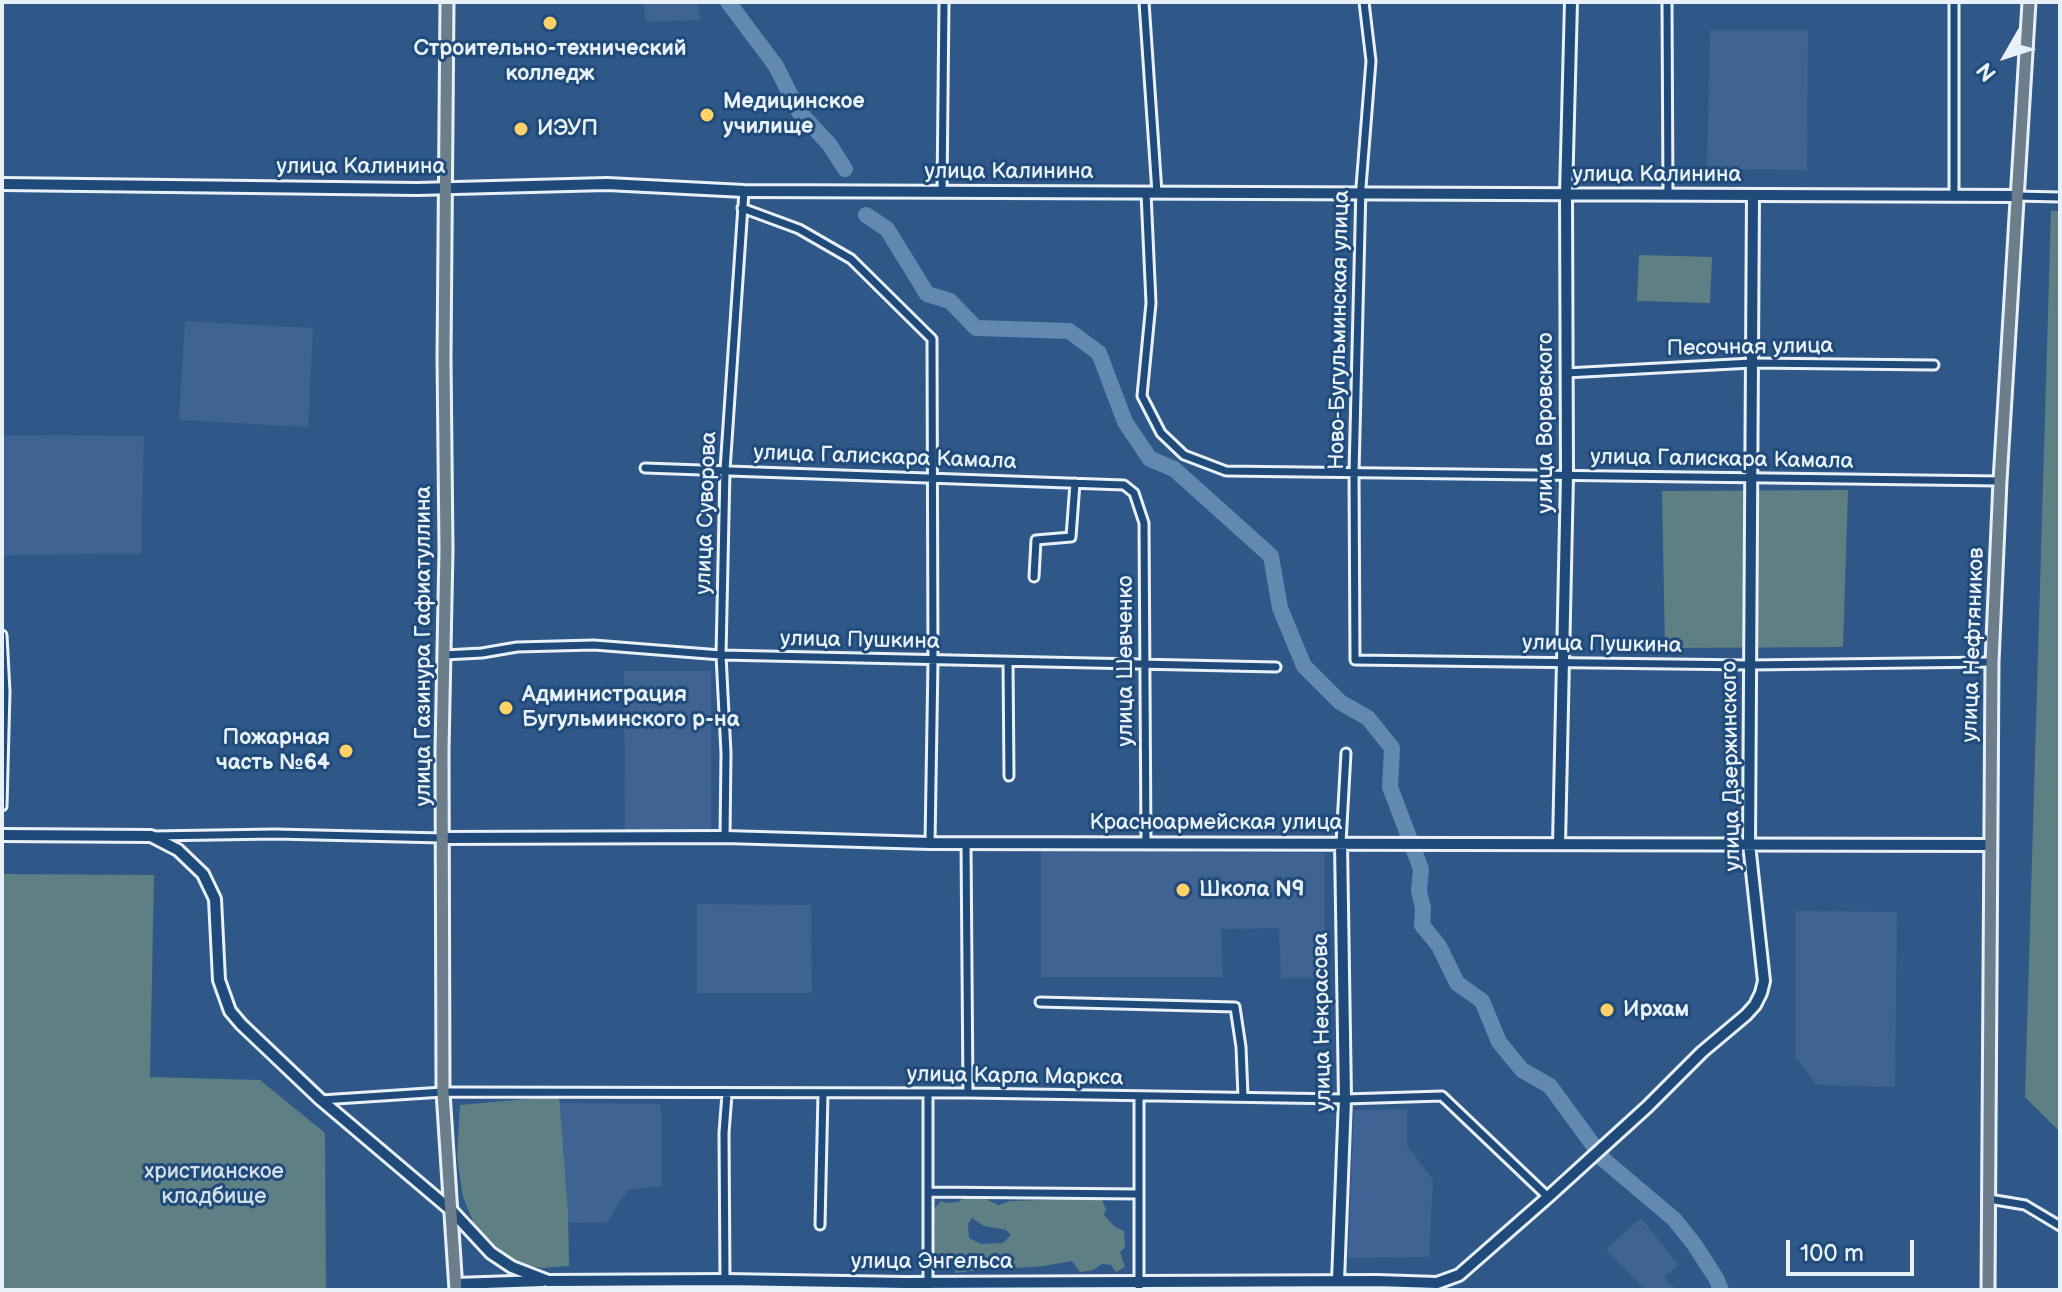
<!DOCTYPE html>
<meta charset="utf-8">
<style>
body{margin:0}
#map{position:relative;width:2062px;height:1292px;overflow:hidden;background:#2f5787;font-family:"Balsamiq Sans",sans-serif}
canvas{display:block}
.frame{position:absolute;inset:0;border:4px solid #e8f1f8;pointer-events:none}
.north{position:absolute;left:1966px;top:16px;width:80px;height:80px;-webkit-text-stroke:6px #1f4a7a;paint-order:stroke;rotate:231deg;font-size:22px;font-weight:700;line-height:32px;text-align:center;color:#e8f1f8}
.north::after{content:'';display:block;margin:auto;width:28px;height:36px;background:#e8f1f8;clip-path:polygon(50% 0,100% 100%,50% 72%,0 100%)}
.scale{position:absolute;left:1786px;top:1240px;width:128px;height:36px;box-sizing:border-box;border:4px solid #e8f1f8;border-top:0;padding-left:10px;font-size:24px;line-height:28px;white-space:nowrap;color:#e8f1f8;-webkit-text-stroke:6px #1f4a7a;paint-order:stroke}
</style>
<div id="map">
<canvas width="2062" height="1292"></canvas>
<div class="frame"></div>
<div class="north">N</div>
<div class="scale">100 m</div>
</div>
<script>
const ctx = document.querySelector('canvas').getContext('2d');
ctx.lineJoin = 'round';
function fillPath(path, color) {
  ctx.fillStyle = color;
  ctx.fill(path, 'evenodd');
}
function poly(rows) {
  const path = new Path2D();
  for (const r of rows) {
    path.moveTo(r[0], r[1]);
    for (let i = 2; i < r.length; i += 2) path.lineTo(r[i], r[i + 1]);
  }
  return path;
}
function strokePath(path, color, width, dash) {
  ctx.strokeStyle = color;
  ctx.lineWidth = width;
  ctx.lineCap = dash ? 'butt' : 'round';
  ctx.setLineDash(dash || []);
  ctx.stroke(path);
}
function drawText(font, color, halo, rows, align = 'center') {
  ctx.font = font + ' "Balsamiq Sans",sans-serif';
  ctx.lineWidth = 6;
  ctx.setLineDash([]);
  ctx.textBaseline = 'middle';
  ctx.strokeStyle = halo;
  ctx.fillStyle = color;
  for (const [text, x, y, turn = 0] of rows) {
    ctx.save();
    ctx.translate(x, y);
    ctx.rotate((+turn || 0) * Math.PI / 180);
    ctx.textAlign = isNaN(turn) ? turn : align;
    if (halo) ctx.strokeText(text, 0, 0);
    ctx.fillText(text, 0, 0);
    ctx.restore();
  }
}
fillPath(poly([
 [644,2,698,2,700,20,646,22],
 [1710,30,1808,30,1807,170,1707,169],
 [185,321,313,328,308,427,179,420],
 [2,435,144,436,141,554,2,555],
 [624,671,711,671,711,833,625,833],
 [1041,851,1325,853,1325,978,1281,978,1279,928,1221,929,1223,977,1041,977],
 [697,904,811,905,812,993,697,993],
 [1795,911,1897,912,1895,1087,1817,1085,1795,1057],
 [554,1103,661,1104,662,1186,628,1190,606,1223,555,1222],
 [1407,1109,1407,1145,1433,1180,1429,1257,1348,1258,1354,1110],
 [1641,1218,1679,1265,1664,1277,1677,1290,1645,1290,1606,1249]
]), '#3f6493');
fillPath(poly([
 [2051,211,2060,211,2060,1132,2025,1097],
 [1639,255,1712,257,1710,303,1637,301],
 [1848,490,1843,647,1665,648,1662,491],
 [2,874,154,875,150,1077,260,1080,325,1133,326,1290,2,1290],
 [559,1096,568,1212,569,1266,542,1268,514,1263,475,1226,463,1197,457,1156,460,1105],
 [967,1196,985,1199,999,1205,1010,1201,1101,1198,1106,1209,1104,1215,1115,1227,1124,1231,1125,1248,1120,1252,1125,1267,1116,1272,1111,1265,1102,1264,1093,1270,1080,1272,1072,1261,1044,1266,1002,1269,990,1265,981,1270,955,1273,955,1264,952,1259,929,1269,923,1259,935,1231,929,1218,930,1213,941,1201,946,1203,958,1202],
 [972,1218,984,1226,1006,1230,1011,1235,1003,1243,981,1244,969,1238,968,1224]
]), '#5e8084');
strokePath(poly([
 [728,2,776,66,799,112,829,144,845,169],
 [866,215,887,229,927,294,950,301,976,328,1069,331,1099,353,1125,422,1150,459,1174,469,1271,556,1280,608,1304,666,1340,702,1368,718,1392,748,1390,787,1421,869,1419,891,1423,908,1422,925,1439,946,1457,983,1482,1001,1499,1042,1522,1070,1550,1086,1604,1160,1674,1219,1694,1244,1716,1278,1721,1290]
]), '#628ab1', 16);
const street = poly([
 [1144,2,1157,193],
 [1364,2,1371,61,1361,187,1354,473,1355,660,1750,665,1992,662],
 [1667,2,1668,195],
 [942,192,944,2],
 [1146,193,1151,303,1142,396,1161,433,1184,455,1226,471,2000,481],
 [1954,195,1954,2],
 [2016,196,2060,197],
 [742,208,799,229,851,259,932,339,933,661,930,843],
 [1566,373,1752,363,1934,365],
 [645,468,1124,485,1134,493,1144,523,1146,843],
 [1034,577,1036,540,1071,537,1075,483],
 [2,635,5,692,2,806],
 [444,655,482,653,517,647,594,645,721,655,1276,667],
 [1008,662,1009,776],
 [153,836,275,834,443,838],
 [725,837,726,753,721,655,725,470,744,191],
 [966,843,968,1093],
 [1341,843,1346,753],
 [1040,1002,1235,1007,1241,1047,1243,1096],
 [321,1100,443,1092,968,1093,1345,1099,1442,1096,1548,1197],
 [928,1192,1138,1194],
 [1989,1199,2025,1205,2060,1226],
 [820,1225,823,1094],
 [725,1280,724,1133,727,1094],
 [928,1290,928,1094],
 [1139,1290,1139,1096]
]);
const secondary = poly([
 [2,184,417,189,607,184,744,191,2016,196],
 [2,835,151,836,178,850,203,874,215,899,219,980,230,1011,241,1024,321,1100,452,1211,491,1253,512,1267,548,1281,725,1280,905,1283,1377,1281,1437,1283,1459,1275,1548,1197,1647,1107,1702,1052,1746,1015,1755,1005,1761,993,1764,981,1749,844,1753,195],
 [443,838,725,837,930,843,1990,845],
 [1559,844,1567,476,1566,194,1571,2],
 [1338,1281,1345,1099,1341,843],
 [456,1284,542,1281]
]);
const primary = poly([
 [447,2,444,357,446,550,442,751,443,1092,456,1290],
 [1988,1290,1992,662,2000,481,2029,2]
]);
strokePath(street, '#e8f1f8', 13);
strokePath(secondary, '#e8f1f8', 16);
strokePath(primary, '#e8f1f8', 17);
strokePath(street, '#1f4a7a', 7);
strokePath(secondary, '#1f4a7a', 10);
strokePath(primary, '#6c7d8b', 11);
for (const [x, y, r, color] of [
 [550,23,8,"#ffd166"],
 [707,115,8,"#ffd166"],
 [521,129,8,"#ffd166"],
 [506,708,8,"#ffd166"],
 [346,751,8,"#ffd166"],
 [1183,890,8,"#ffd166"],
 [1607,1010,8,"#ffd166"]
]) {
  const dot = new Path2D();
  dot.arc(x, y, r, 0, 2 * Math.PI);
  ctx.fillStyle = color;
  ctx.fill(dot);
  strokePath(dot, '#1f4a7a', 3);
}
drawText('bold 22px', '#e8f1f8', '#1f4a7a', [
 ["Строительно-технический",550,49,"center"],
 ["колледж",550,74,"center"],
 ["Медицинское",723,102],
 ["училище",723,127],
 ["ИЭУП",537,129],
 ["Администрация",522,695],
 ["Бугульминского р-на",522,720],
 ["Пожарная",330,738,"right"],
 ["часть №64",330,763,"right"],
 ["Школа N9",1199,890],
 ["Ирхам",1623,1010]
], 'left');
drawText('22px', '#e8f1f8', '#1f4a7a', [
 ["улица Калинина",361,167],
 ["улица Калинина",1009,172],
 ["улица Калинина",1657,175],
 ["Ново-Бугульминская улица",1340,330,-89],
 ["Песочная улица",1750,348,-1],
 ["улица Воровского",1546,423,-90],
 ["улица Галискара Камала",885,458,2],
 ["улица Галискара Камала",1722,460,1],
 ["улица Суворова",707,513,-88],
 ["улица Пушкина",860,641,1],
 ["улица Пушкина",1602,645,1],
 ["улица Нефтяников",1974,645,-88],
 ["улица Газинура Гафиатуллина",424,646,-90],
 ["улица Шевченко",1126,661,-90],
 ["улица Дзержинского",1732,766,-91],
 ["Красноармейская улица",1216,823],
 ["улица Некрасова",1323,1022,-91],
 ["улица Карла Маркса",1015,1077,1],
 ["улица Энгельса",932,1262]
]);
drawText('22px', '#d3e0e7', '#1f4a7a', [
 ["христианское",214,1172],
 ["кладбище",214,1197]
]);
</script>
